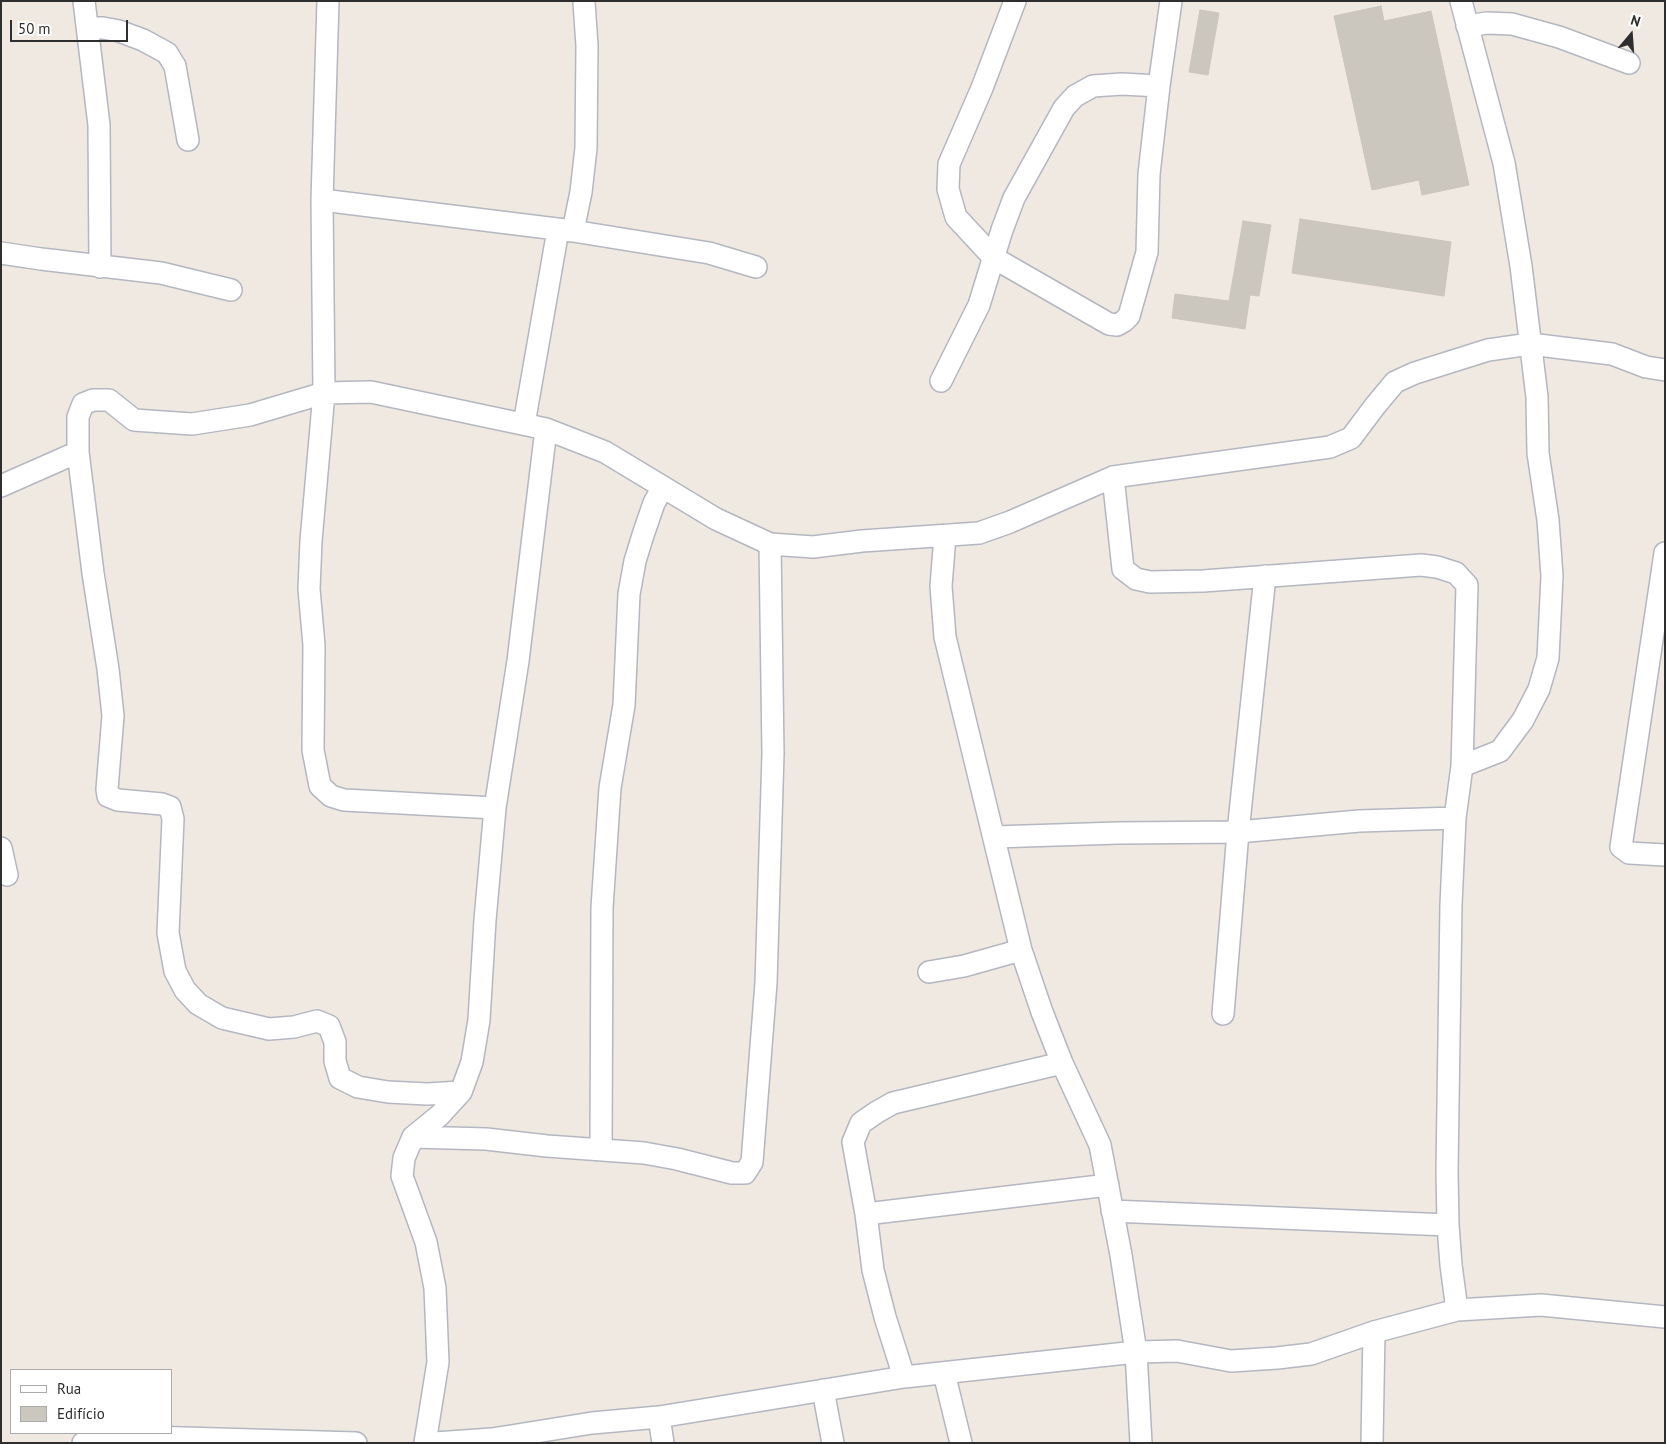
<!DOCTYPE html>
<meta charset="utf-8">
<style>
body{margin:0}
#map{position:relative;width:1666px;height:1444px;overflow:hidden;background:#efe9e1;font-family:"PT Sans",sans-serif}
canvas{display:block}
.frame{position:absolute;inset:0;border:2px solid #2e2e2e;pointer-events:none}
.legend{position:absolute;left:10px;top:1369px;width:162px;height:65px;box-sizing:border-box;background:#fff;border:1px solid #ababab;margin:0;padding:6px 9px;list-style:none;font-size:15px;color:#2e2e2e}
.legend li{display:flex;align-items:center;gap:10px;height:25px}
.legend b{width:25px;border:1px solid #ababab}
.north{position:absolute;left:1606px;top:10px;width:50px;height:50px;-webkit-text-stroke:4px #fff;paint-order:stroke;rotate:18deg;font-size:14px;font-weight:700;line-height:20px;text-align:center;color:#2e2e2e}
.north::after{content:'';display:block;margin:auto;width:18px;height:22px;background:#2e2e2e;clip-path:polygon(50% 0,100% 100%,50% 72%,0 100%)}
.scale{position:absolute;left:10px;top:20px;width:118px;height:22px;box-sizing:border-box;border:2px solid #2e2e2e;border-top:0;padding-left:6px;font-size:15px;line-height:18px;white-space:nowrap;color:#2e2e2e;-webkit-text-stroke:4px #fff;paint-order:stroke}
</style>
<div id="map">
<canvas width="1666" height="1444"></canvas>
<div class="frame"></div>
<ul class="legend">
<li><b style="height:6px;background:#fff"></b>Rua</li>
<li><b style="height:14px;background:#cbc7bf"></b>Edifício</li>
</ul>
<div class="north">N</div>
<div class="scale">50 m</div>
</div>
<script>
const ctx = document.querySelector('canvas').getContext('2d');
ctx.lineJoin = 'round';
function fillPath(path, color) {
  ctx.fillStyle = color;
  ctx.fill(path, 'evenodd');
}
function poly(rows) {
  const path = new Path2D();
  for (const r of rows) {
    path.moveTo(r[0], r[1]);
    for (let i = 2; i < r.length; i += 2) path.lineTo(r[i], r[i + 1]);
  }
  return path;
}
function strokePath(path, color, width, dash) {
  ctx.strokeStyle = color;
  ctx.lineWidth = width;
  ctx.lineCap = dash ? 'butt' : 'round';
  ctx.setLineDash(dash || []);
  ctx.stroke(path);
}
const building = poly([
 [1381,6,1384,21,1431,11,1469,185,1422,195,1419,180,1372,190,1334,16,1381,6],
 [1200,10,1219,13,1208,75,1189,72,1200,10],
 [1300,219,1451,242,1444,296,1292,273,1300,219],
 [1243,221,1271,225,1259,296,1250,295,1245,329,1172,318,1175,294,1229,301,1243,221]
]);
fillPath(building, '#cbc7bf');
strokePath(building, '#cbc5ba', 1);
const minor = poly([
 [84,1,99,125,100,267],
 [328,1,322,200,324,393,311,541,309,589,314,645,313,750,320,786,331,796,344,800,495,808],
 [1015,1,982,88,949,164,948,189,956,217,994,258,1109,324,1117,325,1124,321,1129,316,1147,252,1149,174,1159,86],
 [1467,26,1487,23,1512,24,1559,37,1629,63],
 [88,28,103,28,119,31,143,40,167,53,175,66,188,140],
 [322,200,573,231,709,253,756,267],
 [573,231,581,192,586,148,587,46,584,2],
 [1,253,41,259,161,273,231,290],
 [941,381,979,305,1002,230,1014,198,1064,108,1075,96,1093,86,1122,84,1159,86,1171,1],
 [524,424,558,230],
 [78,452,93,573,108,669,113,716,107,789,108,796,118,800,162,804,170,807,173,819,168,933,175,971,185,990,198,1004,222,1018,269,1029,294,1027,317,1021,329,1026,335,1042,335,1061,340,1078,358,1087,388,1092,427,1094,461,1092],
 [1113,477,1123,569,1136,579,1150,582,1203,581,1421,565,1437,567,1456,573,1467,585,1462,766],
 [1,486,78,452,78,417,83,404,93,400,109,400,134,420,192,424,250,415,324,393,371,392,546,429,605,452,716,519,770,544,813,547,862,541,979,533,1010,522,1113,477,1330,447,1351,438,1375,406,1395,382,1415,373,1488,350,1530,344,1612,354,1646,367,1665,370],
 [945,536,941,586,945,637,1021,950,1042,1012,1062,1063,1100,1145,1121,1255,1136,1352,1141,1443],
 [1665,553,1621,847,1629,853,1665,855],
 [1455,818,1462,766,1500,751,1523,720,1539,689,1548,658,1552,576,1548,520,1538,453,1537,397,1521,266,1504,163,1461,1],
 [994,837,1118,833,1238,832,1359,821,1455,818,1451,905,1447,1171,1448,1225,1451,1265,1457,1310],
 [1,848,7,875],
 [929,972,964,966,1021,950],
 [1223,1014,1238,832,1265,576],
 [413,1137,486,1139,547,1146,644,1153,677,1159,732,1173,745,1173,752,1162,766,983,773,754,770,544],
 [601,1149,602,908,610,788,624,705,629,594,635,561,643,535,654,503,663,487],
 [1112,1211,1448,1225],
 [866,1214,1108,1185],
 [944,1373,961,1443],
 [904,1377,885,1317,873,1270,866,1214,853,1142,861,1123,877,1112,893,1103,1062,1063],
 [823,1390,833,1443],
 [659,1417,663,1443],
 [83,1443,149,1437,356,1443],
 [425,1443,438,1362,435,1288,426,1242,402,1176,404,1158,413,1137,440,1115,461,1092,472,1062,479,1020,485,920,495,808,518,661,546,429],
 [435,1443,492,1439,592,1423,659,1417,904,1377,1136,1352,1177,1351,1231,1361,1277,1358,1311,1354,1374,1332,1457,1310,1541,1305,1665,1317],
 [1372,1443,1374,1332]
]);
strokePath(minor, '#b4b7c1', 24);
strokePath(minor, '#fff', 21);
</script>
